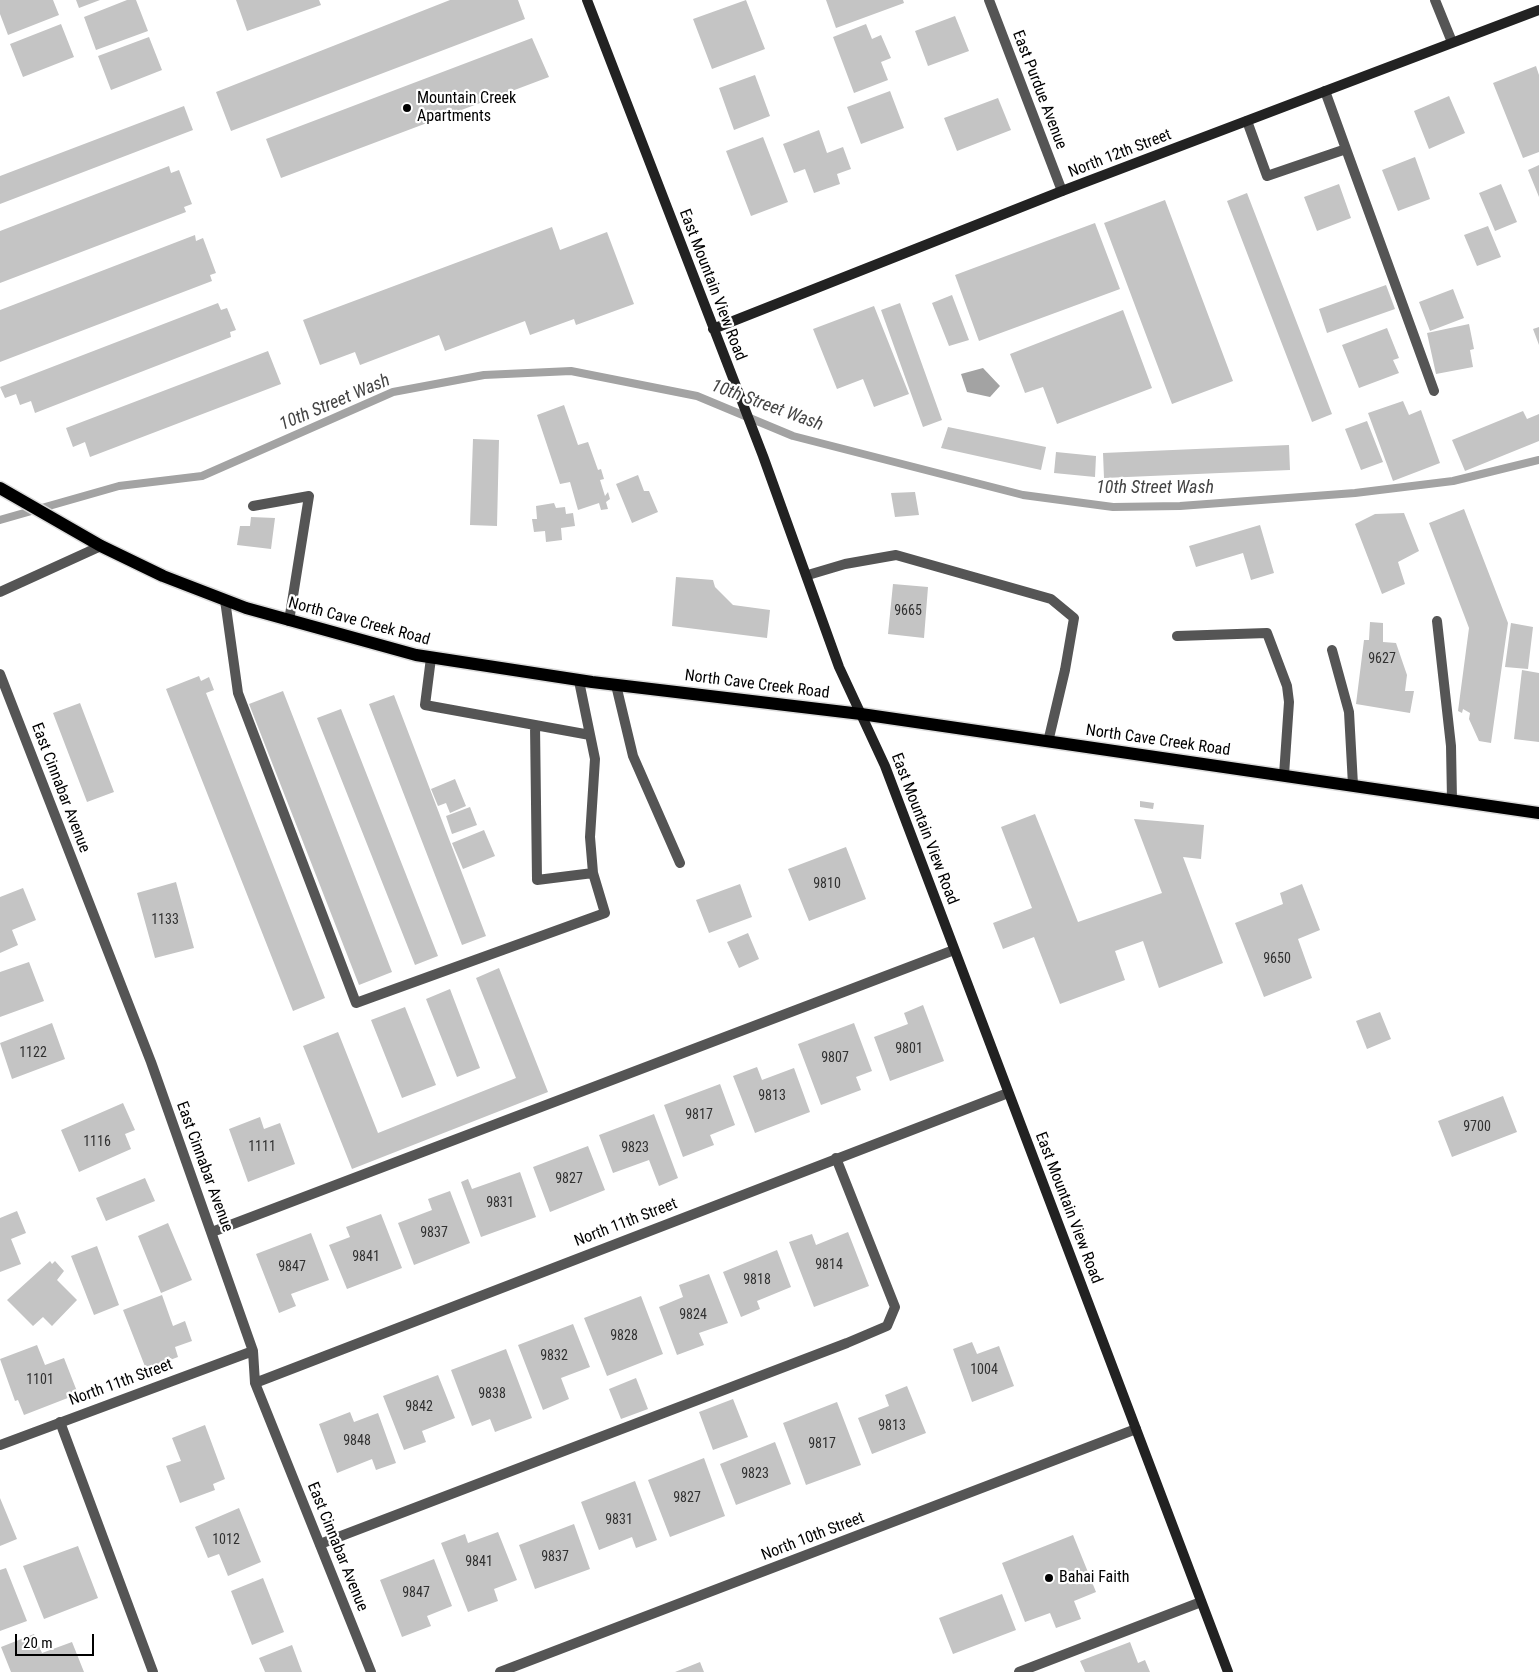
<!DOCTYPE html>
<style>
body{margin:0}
#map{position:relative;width:1539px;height:1672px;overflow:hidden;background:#fff;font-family:"Roboto Condensed",sans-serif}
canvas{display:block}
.scale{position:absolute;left:15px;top:1634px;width:79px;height:22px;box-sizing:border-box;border:2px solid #000;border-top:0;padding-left:6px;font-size:15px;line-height:18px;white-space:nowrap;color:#000;-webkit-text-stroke:4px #fff;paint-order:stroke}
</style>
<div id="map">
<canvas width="1539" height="1672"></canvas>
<div class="scale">20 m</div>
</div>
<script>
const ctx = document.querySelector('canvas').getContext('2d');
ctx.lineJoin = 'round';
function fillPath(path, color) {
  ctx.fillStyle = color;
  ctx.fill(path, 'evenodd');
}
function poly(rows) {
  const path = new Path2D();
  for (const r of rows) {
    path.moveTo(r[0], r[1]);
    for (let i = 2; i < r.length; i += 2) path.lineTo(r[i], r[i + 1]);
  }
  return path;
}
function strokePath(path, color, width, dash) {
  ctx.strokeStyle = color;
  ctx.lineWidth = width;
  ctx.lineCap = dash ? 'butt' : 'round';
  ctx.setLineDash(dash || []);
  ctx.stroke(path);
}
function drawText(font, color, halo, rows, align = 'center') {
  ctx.font = font + ' "Roboto Condensed",sans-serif';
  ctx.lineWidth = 4.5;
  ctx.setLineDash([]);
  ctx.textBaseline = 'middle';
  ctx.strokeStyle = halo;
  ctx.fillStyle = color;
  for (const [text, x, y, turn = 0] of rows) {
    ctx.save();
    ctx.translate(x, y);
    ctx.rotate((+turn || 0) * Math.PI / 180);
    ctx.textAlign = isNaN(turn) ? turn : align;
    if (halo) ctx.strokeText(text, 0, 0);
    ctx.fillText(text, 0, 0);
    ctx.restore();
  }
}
fillPath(poly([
 [983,368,1000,386,990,397,967,392,961,374]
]), '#a3a3a3');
strokePath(poly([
 [0,520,119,486,202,476,393,392,484,375,571,371,697,396,793,436,1023,495,1113,507,1180,506,1355,493,1453,481,1539,460]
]), '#a3a3a3', 8);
fillPath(poly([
 [0,0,53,0,59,15,8,35,0,14],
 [76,0,100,0,79,8],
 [127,0,136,0,148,31,96,50,84,17],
 [236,0,319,0,321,5,247,31],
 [450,0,518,0,525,19,231,131,216,92],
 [746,0,765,49,712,69,693,19],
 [826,0,903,0,904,3,836,28],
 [955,16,969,51,928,66,915,31],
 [61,24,74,57,23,77,10,44],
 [866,24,872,39,881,35,891,58,881,62,888,80,854,93,833,37],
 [149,37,162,70,111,90,98,56],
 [532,38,549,77,281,178,266,139],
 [1536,66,1539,75,1539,152,1523,158,1493,83],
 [755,75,770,116,734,130,719,88],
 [890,91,904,128,861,144,847,107],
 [1449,96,1465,133,1429,149,1414,111],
 [998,98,1011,130,957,151,944,118],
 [184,106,193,130,0,204,0,176],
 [819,130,827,153,843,147,851,169,837,174,840,184,814,193,805,169,794,173,783,144],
 [763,137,788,202,751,216,726,151],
 [1415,157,1430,199,1398,211,1382,170],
 [1539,165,1539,197,1528,170],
 [169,166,171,173,179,170,192,204,184,207,186,212,0,283,0,231],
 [1339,184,1351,218,1317,231,1304,197],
 [1501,184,1517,222,1495,231,1479,193],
 [1247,193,1332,414,1312,422,1227,201],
 [1165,200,1233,381,1172,404,1104,223],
 [1095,223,1120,289,979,341,955,275],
 [1488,226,1501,257,1477,266,1464,235],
 [552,227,560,250,607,232,634,304,576,325,574,319,530,335,525,321,445,351,439,335,360,365,355,352,320,365,303,320],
 [195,235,196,241,203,238,216,273,210,275,212,281,0,362,0,310],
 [1386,285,1395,309,1327,333,1319,309],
 [1453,289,1464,318,1430,331,1419,302],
 [952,295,969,340,949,346,932,303],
 [218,303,221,310,227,308,236,330,230,332,231,337,35,413,31,401,20,405,16,394,5,398,0,387],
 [900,303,942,420,923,427,881,310],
 [874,306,909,394,874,407,863,379,837,389,813,329],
 [1123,310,1152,388,1057,424,1043,387,1025,393,1010,354],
 [1469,324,1474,349,1470,350,1473,367,1436,374,1427,333],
 [1539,327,1539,345,1533,329],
 [1387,328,1399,358,1393,360,1399,373,1359,388,1342,345],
 [268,351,281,384,90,457,85,442,73,447,66,428],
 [1403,401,1409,415,1421,410,1440,463,1393,481,1368,413],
 [564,405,578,445,588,442,598,470,601,469,604,479,600,480,605,496,608,492,610,499,606,502,608,509,601,510,599,503,578,510,570,482,560,484,537,415],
 [1523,411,1527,419,1539,414,1539,441,1465,471,1452,440],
 [1367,421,1383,462,1361,470,1345,429],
 [948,427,1046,447,1041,470,941,448],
 [473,439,499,440,497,526,470,525],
 [1289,445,1290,470,1104,478,1103,453],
 [1056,452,1096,456,1095,477,1054,473],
 [638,475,644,491,649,491,658,512,632,523,616,484],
 [915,492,919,515,895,517,891,493],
 [554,503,556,508,565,507,566,514,573,513,575,526,561,528,562,540,546,542,545,531,534,532,532,519,537,519,536,506],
 [1464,509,1508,623,1491,743,1479,741,1469,719,1470,713,1463,709,1462,713,1458,711,1469,628,1429,523],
 [1404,513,1419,551,1398,562,1405,584,1382,594,1355,524,1375,514],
 [251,517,275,518,271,549,237,545,240,526,250,526],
 [1260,525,1274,573,1251,580,1243,553,1196,567,1189,546],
 [676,577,713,580,715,587,733,605,770,610,767,638,672,626],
 [893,584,928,587,924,638,888,634],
 [1370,622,1383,623,1383,642,1396,643,1407,675,1405,691,1414,691,1410,713,1356,704,1364,640,1369,640],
 [1511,623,1533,627,1528,669,1505,667],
 [1522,670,1539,673,1539,742,1514,739],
 [199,676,201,681,209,677,214,690,206,693,325,998,293,1011,166,689],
 [283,691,392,972,359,985,249,704],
 [394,695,486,936,462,945,369,704],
 [80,703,114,792,87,802,53,713],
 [341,709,438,956,415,965,317,718],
 [455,779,466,806,450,813,446,803,438,806,431,789],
 [1140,801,1154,803,1153,809,1140,807],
 [470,807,477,825,452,834,446,816],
 [1035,814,1078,922,1162,893,1134,819,1204,825,1201,859,1183,857,1223,963,1159,988,1143,941,1115,951,1125,980,1060,1004,1034,937,1003,949,993,923,1032,908,1001,827],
 [484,830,495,856,463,869,452,843],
 [846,847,866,899,809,921,788,869],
 [176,882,194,948,155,958,137,893],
 [740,884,752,917,709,933,696,900],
 [1302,884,1320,930,1298,939,1312,978,1264,997,1235,923,1283,904,1280,893],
 [23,888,36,920,12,930,18,945,0,953,0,897],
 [748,933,759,959,739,968,727,942],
 [29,962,44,1001,0,1017,0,972],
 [499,968,548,1092,352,1169,303,1046,338,1032,378,1133,516,1078,476,978],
 [450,989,480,1068,457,1077,426,999],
 [923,1005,944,1061,890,1081,874,1037,908,1024,904,1013],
 [405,1007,436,1085,402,1098,371,1020],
 [1380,1012,1391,1039,1367,1049,1356,1021],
 [52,1023,65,1059,12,1079,0,1043],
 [854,1023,872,1071,856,1077,861,1090,821,1105,798,1044],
 [757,1067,762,1080,794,1068,810,1112,755,1133,733,1076],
 [720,1084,735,1125,710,1135,714,1145,683,1157,664,1105],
 [1503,1096,1517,1132,1452,1157,1438,1121],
 [123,1103,135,1130,125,1134,131,1149,79,1172,61,1130],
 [654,1114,678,1178,659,1186,649,1160,613,1173,599,1135],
 [260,1117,264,1129,280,1123,295,1164,248,1182,229,1129],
 [588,1146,605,1190,550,1212,533,1167],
 [520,1172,536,1217,481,1237,461,1182,468,1179,472,1189],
 [145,1178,155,1201,106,1221,96,1198],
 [450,1191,470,1243,414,1265,398,1223,432,1210,428,1199],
 [17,1211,26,1233,11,1239,21,1264,0,1272,0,1218],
 [381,1214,402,1268,347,1289,329,1245,350,1237,346,1227],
 [168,1223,192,1280,161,1293,138,1236],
 [848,1232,869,1286,814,1307,789,1242,812,1234,816,1245],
 [311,1233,329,1280,291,1294,296,1306,279,1313,256,1254],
 [97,1246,119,1305,94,1315,71,1256],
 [777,1250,791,1287,757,1301,760,1309,741,1317,723,1272],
 [50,1261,52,1264,55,1261,64,1271,57,1280,77,1300,52,1326,43,1317,33,1326,7,1300],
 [709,1274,728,1323,699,1333,704,1345,677,1355,659,1307,683,1297,679,1285],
 [162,1295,173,1326,185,1321,192,1341,175,1347,178,1357,146,1369,123,1310],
 [641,1296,663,1354,607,1376,584,1318],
 [573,1324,590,1367,561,1378,569,1399,543,1410,518,1345],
 [972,1342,977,1354,999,1346,1014,1386,972,1402,953,1349],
 [37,1345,45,1365,64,1358,78,1394,24,1415,18,1400,15,1401,0,1359],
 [506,1349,532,1418,495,1432,490,1419,472,1426,451,1370],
 [438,1375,455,1418,422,1431,426,1442,404,1450,383,1396],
 [636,1378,648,1409,621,1419,609,1389],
 [907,1386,926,1433,872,1454,858,1418,889,1406,885,1395],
 [733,1399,748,1437,713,1450,699,1412],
 [837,1402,861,1465,806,1485,783,1423],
 [350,1412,354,1422,378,1413,396,1463,376,1470,372,1459,337,1473,319,1424],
 [205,1425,225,1479,213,1484,215,1490,180,1503,166,1466,181,1461,172,1438],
 [775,1442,791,1484,736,1505,720,1464],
 [704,1458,725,1516,670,1537,648,1480],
 [635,1481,657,1540,636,1548,632,1537,599,1550,581,1502],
 [0,1498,17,1539,0,1546],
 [239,1508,261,1562,228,1576,219,1554,208,1558,195,1527],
 [574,1524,590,1569,535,1589,519,1545],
 [498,1532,517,1580,494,1589,498,1601,468,1612,441,1543,465,1534,468,1543],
 [1073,1535,1096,1592,1074,1601,1081,1619,1056,1628,1050,1613,1025,1622,1002,1563],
 [78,1546,98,1598,44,1619,23,1566],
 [434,1559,452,1606,427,1616,431,1626,402,1637,380,1580],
 [6,1568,27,1621,0,1631,0,1570],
 [263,1578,284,1632,252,1645,231,1591],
 [1002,1594,1016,1630,953,1654,939,1618],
 [34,1634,42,1653,72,1642,84,1672,11,1672,1,1647],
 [1130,1642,1138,1663,1145,1660,1150,1672,1085,1672,1080,1661],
 [292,1645,302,1672,265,1672,259,1658],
 [700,1662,704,1672,675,1672]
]), '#c4c4c4');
const primary = poly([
 [0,488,101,546,163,576,246,608,416,655,592,682,861,714,1539,813]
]);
strokePath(primary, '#dbdbdb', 15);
strokePath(poly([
 [1247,121,1267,176,1346,149,1325,91],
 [1346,149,1434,391],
 [253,506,309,496,289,621],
 [808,575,845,564,896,555,1051,599,1074,618,1065,670,1048,742],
 [225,600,238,693,356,1003,605,913,593,873,590,837,595,759,579,681],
 [1437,621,1451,746,1452,800],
 [1177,636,1267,633,1287,686,1289,702,1284,775],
 [1332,650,1349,712,1353,785],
 [431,658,425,705,590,735],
 [616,685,633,756,680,863],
 [535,725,537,880,593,873],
 [212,1232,954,950],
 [60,1422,153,1672],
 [320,1544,847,1343,887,1326,895,1307,836,1158],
 [1019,1672,1201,1602]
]), '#555', 10);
strokePath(poly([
 [989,0,1062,191],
 [1435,0,1452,42],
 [0,592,101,546],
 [0,674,151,1062,253,1351,255,1383,371,1672],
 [255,1383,1008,1093],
 [0,1445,253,1351],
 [500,1672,1136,1429]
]), '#555', 10);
strokePath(poly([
 [587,0,763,456,839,667,885,766,1228,1672],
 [713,329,1062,191,1539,10]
]), '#222', 10);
strokePath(primary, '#000', 12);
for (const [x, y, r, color] of [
 [407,108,5,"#000"],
 [1049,1578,5,"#000"]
]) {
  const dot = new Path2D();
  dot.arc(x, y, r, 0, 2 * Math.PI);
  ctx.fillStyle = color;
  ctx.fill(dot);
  strokePath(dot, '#fff', 2);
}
drawText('14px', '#313131', null, [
 ["9665",908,611],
 ["9627",1382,659],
 ["9810",827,884],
 ["1133",165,920],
 ["9650",1277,959],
 ["9801",909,1049],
 ["1122",33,1053],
 ["9807",835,1058],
 ["9813",772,1096],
 ["9817",699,1115],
 ["9700",1477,1127],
 ["1116",97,1142],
 ["1111",262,1147],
 ["9823",635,1148],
 ["9827",569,1179],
 ["9831",500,1203],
 ["9837",434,1233],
 ["9841",366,1257],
 ["9814",829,1265],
 ["9847",292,1267],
 ["9818",757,1280],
 ["9824",693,1315],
 ["9828",624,1336],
 ["9832",554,1356],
 ["1004",984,1370],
 ["1101",40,1380],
 ["9838",492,1394],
 ["9842",419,1407],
 ["9813",892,1426],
 ["9848",357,1441],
 ["9817",822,1444],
 ["9823",755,1474],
 ["9827",687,1498],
 ["9831",619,1520],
 ["1012",226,1540],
 ["9837",555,1557],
 ["9841",479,1562],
 ["9847",416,1593]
]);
drawText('16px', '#000', '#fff', [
 ["East Purdue Avenue",1039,90,69],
 ["North 12th Street",1120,154,-21],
 ["East Mountain View Road",712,285,69],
 ["North Cave Creek Road",359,622,15],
 ["North Cave Creek Road",757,685,7],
 ["North Cave Creek Road",1158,741,8],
 ["East Cinnabar Avenue",60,788,69],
 ["East Mountain View Road",924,829,69],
 ["East Cinnabar Avenue",204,1167,70],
 ["East Mountain View Road",1068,1208,69],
 ["North 11th Street",626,1223,-21],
 ["North 11th Street",121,1383,-20],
 ["North 10th Street",813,1537,-21],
 ["East Cinnabar Avenue",337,1547,68]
]);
drawText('16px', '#000', '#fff', [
 ["Mountain Creek",417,99],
 ["Apartments",417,117],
 ["Bahai Faith",1059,1578]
], 'left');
drawText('italic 18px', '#444', '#fff', [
 ["10th Street Wash",335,403,-23],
 ["10th Street Wash",767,406,20],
 ["10th Street Wash",1155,488]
]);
</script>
